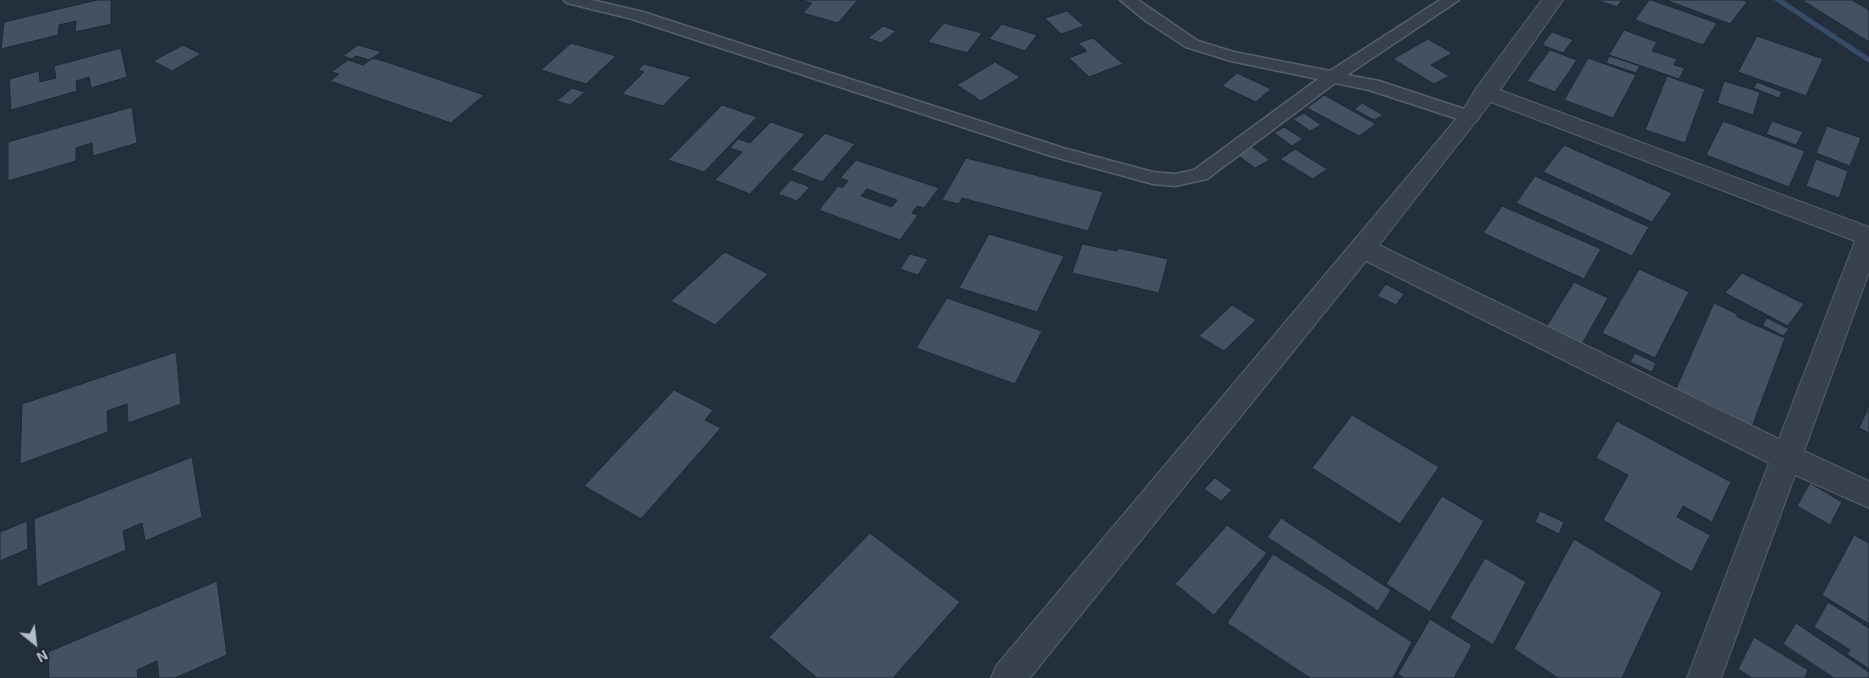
<!DOCTYPE html>
<style>
body{margin:0}
#map{position:relative;width:1869px;height:678px;overflow:hidden;background:#242f3e;font-family:"Exo 2",sans-serif}
canvas{display:block}
.north{position:absolute;left:10px;top:618px;width:50px;height:50px;-webkit-text-stroke:4px #1d2633;paint-order:stroke;rotate:151deg;font-size:14px;font-weight:700;line-height:20px;text-align:center;color:#b4bcc9}
.north::after{content:'';display:block;margin:auto;width:18px;height:22px;background:#b4bcc9;clip-path:polygon(50% 0,100% 100%,50% 72%,0 100%)}
</style>
<div id="map">
<canvas width="1869" height="678"></canvas>
<div class="north">N</div>
</div>
<script>
const ctx = document.querySelector('canvas').getContext('2d');
ctx.lineJoin = 'round';
function poly(rows) {
  const path = new Path2D();
  for (const r of rows) {
    path.moveTo(r[0], r[1]);
    for (let i = 2; i < r.length; i += 2) path.lineTo(r[i], r[i + 1]);
  }
  return path;
}
function fillPath(path, color) {
  ctx.fillStyle = color;
  ctx.fill(path, 'evenodd');
}
function strokePath(path, color, width, dash) {
  ctx.strokeStyle = color;
  ctx.lineWidth = width;
  ctx.lineCap = dash ? 'butt' : 'round';
  ctx.setLineDash(dash || []);
  ctx.stroke(path);
}
fillPath(poly([
 [1774,0,1783,0,1869,57,1869,63,1774,0]
]), '#394c67');
const building = poly([
 [97,0,111,0,111,24,75,32,76,21,59,25,58,35,1,49,4,22,97,0],
 [800,0,858,0,838,23,803,13,812,3,800,0],
 [1597,0,1622,0,1617,7,1597,0],
 [1649,0,1651,0,1717,23,1703,45,1635,20,1649,0],
 [1666,0,1743,0,1747,2,1730,24,1666,0],
 [1802,0,1852,0,1869,10,1869,42,1802,0],
 [1067,11,1084,26,1061,34,1045,18,1067,11],
 [944,23,982,33,967,53,928,42,944,23],
 [1002,24,1037,35,1025,51,989,39,1002,24],
 [883,26,896,31,881,43,868,38,883,26],
 [1624,30,1657,42,1652,51,1677,59,1674,65,1685,68,1679,79,1609,55,1624,30],
 [1552,32,1573,40,1563,53,1542,45,1552,32],
 [1757,36,1823,59,1806,96,1738,72,1757,36],
 [1093,38,1123,64,1089,77,1069,58,1087,51,1078,43,1093,38],
 [1428,39,1452,53,1431,65,1449,76,1434,84,1393,59,1428,39],
 [571,43,616,56,586,84,541,70,571,43],
 [183,45,201,54,172,71,153,61,183,45],
 [358,45,382,52,369,60,356,56,352,59,343,56,358,45],
 [121,48,127,77,91,88,89,77,76,81,77,91,11,110,9,79,39,71,40,82,56,78,54,66,121,48],
 [1550,50,1577,60,1555,92,1527,81,1550,50],
 [1609,56,1640,66,1636,73,1606,63,1609,56],
 [373,58,387,62,484,95,451,123,330,81,339,74,331,72,348,60,363,65,373,58],
 [1588,58,1636,75,1613,118,1564,100,1588,58],
 [995,62,1020,77,981,101,957,85,995,62],
 [644,64,691,77,663,106,622,94,644,72,638,70,644,64],
 [1237,73,1271,89,1256,102,1222,86,1237,73],
 [1667,76,1705,89,1685,143,1645,130,1667,76],
 [1724,81,1760,92,1753,115,1717,103,1724,81],
 [1757,82,1782,92,1779,98,1753,88,1757,82],
 [572,88,585,92,570,105,557,101,572,88],
 [1324,95,1376,124,1359,136,1307,108,1324,95],
 [1362,103,1383,115,1374,120,1354,109,1362,103],
 [722,105,757,117,704,172,668,160,722,105],
 [132,107,137,143,93,156,92,143,76,148,76,161,8,181,8,142,132,107],
 [1304,113,1321,125,1310,131,1293,119,1304,113],
 [1723,121,1805,151,1789,187,1706,155,1723,121],
 [1772,121,1803,132,1796,145,1766,134,1772,121],
 [771,122,805,134,750,194,715,180,742,152,730,148,738,139,750,143,771,122],
 [1827,126,1861,138,1850,166,1816,153,1827,126],
 [1284,127,1303,139,1292,146,1274,133,1284,127],
 [825,133,855,144,822,182,791,170,825,133],
 [1564,145,1672,193,1652,222,1543,172,1564,145],
 [1251,146,1270,160,1255,168,1236,154,1251,146],
 [1295,149,1327,169,1313,179,1280,159,1295,149],
 [966,158,1103,192,1088,231,962,198,959,204,942,200,966,158],
 [1816,159,1848,171,1839,198,1806,186,1816,159],
 [856,160,939,188,924,208,917,206,912,213,918,215,900,240,819,210,838,186,842,188,848,181,840,178,856,160],
 [867,189,897,200,892,207,861,196,867,189],
 [1535,176,1649,227,1632,256,1516,203,1535,176],
 [791,180,810,187,797,201,778,194,791,180],
 [1502,206,1601,249,1584,279,1483,233,1502,206],
 [989,234,1064,256,1037,312,959,288,989,234],
 [1082,244,1117,251,1118,248,1168,259,1159,293,1072,273,1082,244],
 [725,252,768,274,715,325,671,301,725,252],
 [910,254,928,259,918,275,900,269,910,254],
 [1639,269,1689,292,1655,358,1602,333,1639,269],
 [1742,273,1804,304,1788,326,1725,293,1742,273],
 [1574,282,1608,298,1582,344,1546,327,1574,282],
 [1386,284,1404,294,1396,305,1377,296,1386,284],
 [947,298,1042,331,1015,384,916,348,947,298],
 [1714,303,1737,314,1737,317,1785,338,1752,427,1675,391,1714,303],
 [1232,305,1256,320,1224,351,1199,336,1232,305],
 [1767,318,1789,329,1783,336,1762,325,1767,318],
 [176,352,181,404,128,423,127,404,107,411,108,432,20,464,22,404,176,352],
 [1635,353,1656,363,1652,372,1630,362,1635,353],
 [674,390,713,410,705,420,721,428,641,519,584,486,674,390],
 [1869,406,1869,433,1859,428,1869,406],
 [1352,415,1439,467,1400,524,1312,468,1352,415],
 [1617,421,1731,482,1712,522,1683,506,1677,517,1710,535,1692,572,1603,520,1628,475,1596,458,1617,421],
 [192,457,202,517,145,541,142,523,123,531,126,550,37,587,34,519,192,457],
 [1215,478,1232,490,1221,501,1204,489,1215,478],
 [1810,483,1842,502,1830,525,1797,506,1810,483],
 [1442,496,1484,521,1430,612,1386,584,1442,496],
 [1540,511,1564,522,1559,534,1535,522,1540,511],
 [1281,518,1391,590,1378,611,1267,537,1281,518],
 [27,521,28,549,0,561,0,532,27,521],
 [1227,525,1267,553,1214,615,1175,584,1227,525],
 [870,533,960,602,893,678,817,678,769,637,870,533],
 [1854,535,1869,543,1869,624,1822,595,1854,535],
 [1574,539,1662,592,1622,678,1558,678,1514,649,1574,539],
 [1273,554,1412,642,1393,678,1310,678,1227,623,1273,554],
 [1485,558,1526,582,1493,645,1450,618,1485,558],
 [217,581,227,655,175,678,159,678,157,661,137,670,138,678,49,678,48,652,217,581],
 [1828,602,1869,628,1869,669,1847,654,1850,650,1814,627,1828,602],
 [1430,619,1472,645,1454,678,1404,678,1398,674,1430,619],
 [1796,623,1869,672,1869,678,1834,678,1783,644,1796,623],
 [1754,637,1808,670,1805,678,1752,678,1738,669,1754,637]
]);
fillPath(building, '#455162');
strokePath(building, '#1f2835', 1);
const service = poly([
 [564,0,592,0,643,12,1063,148,1153,172,1175,174,1194,170,1318,79,1231,61,1186,47,1146,21,1120,0,1138,0,1198,41,1234,52,1330,71,1440,0,1459,0,1347,75,1379,81,1476,113,1479,117,1476,121,1470,123,1369,90,1335,83,1207,179,1175,186,1153,184,1051,156,632,19,567,3,564,0]
]);
const minor = poly([
 [1542,0,1563,0,1500,90,1869,227,1869,272,1804,451,1869,481,1869,508,1795,475,1721,678,1687,678,1769,463,1366,261,1030,678,991,678,996,666,1462,112,1477,87,1542,0],
 [1491,102,1855,241,1779,439,1379,245,1491,102]
]);
strokePath(service, '#565f6c', 3);
strokePath(minor, '#565f6c', 2);
fillPath(service, '#38414e');
fillPath(minor, '#38414e');
</script>
